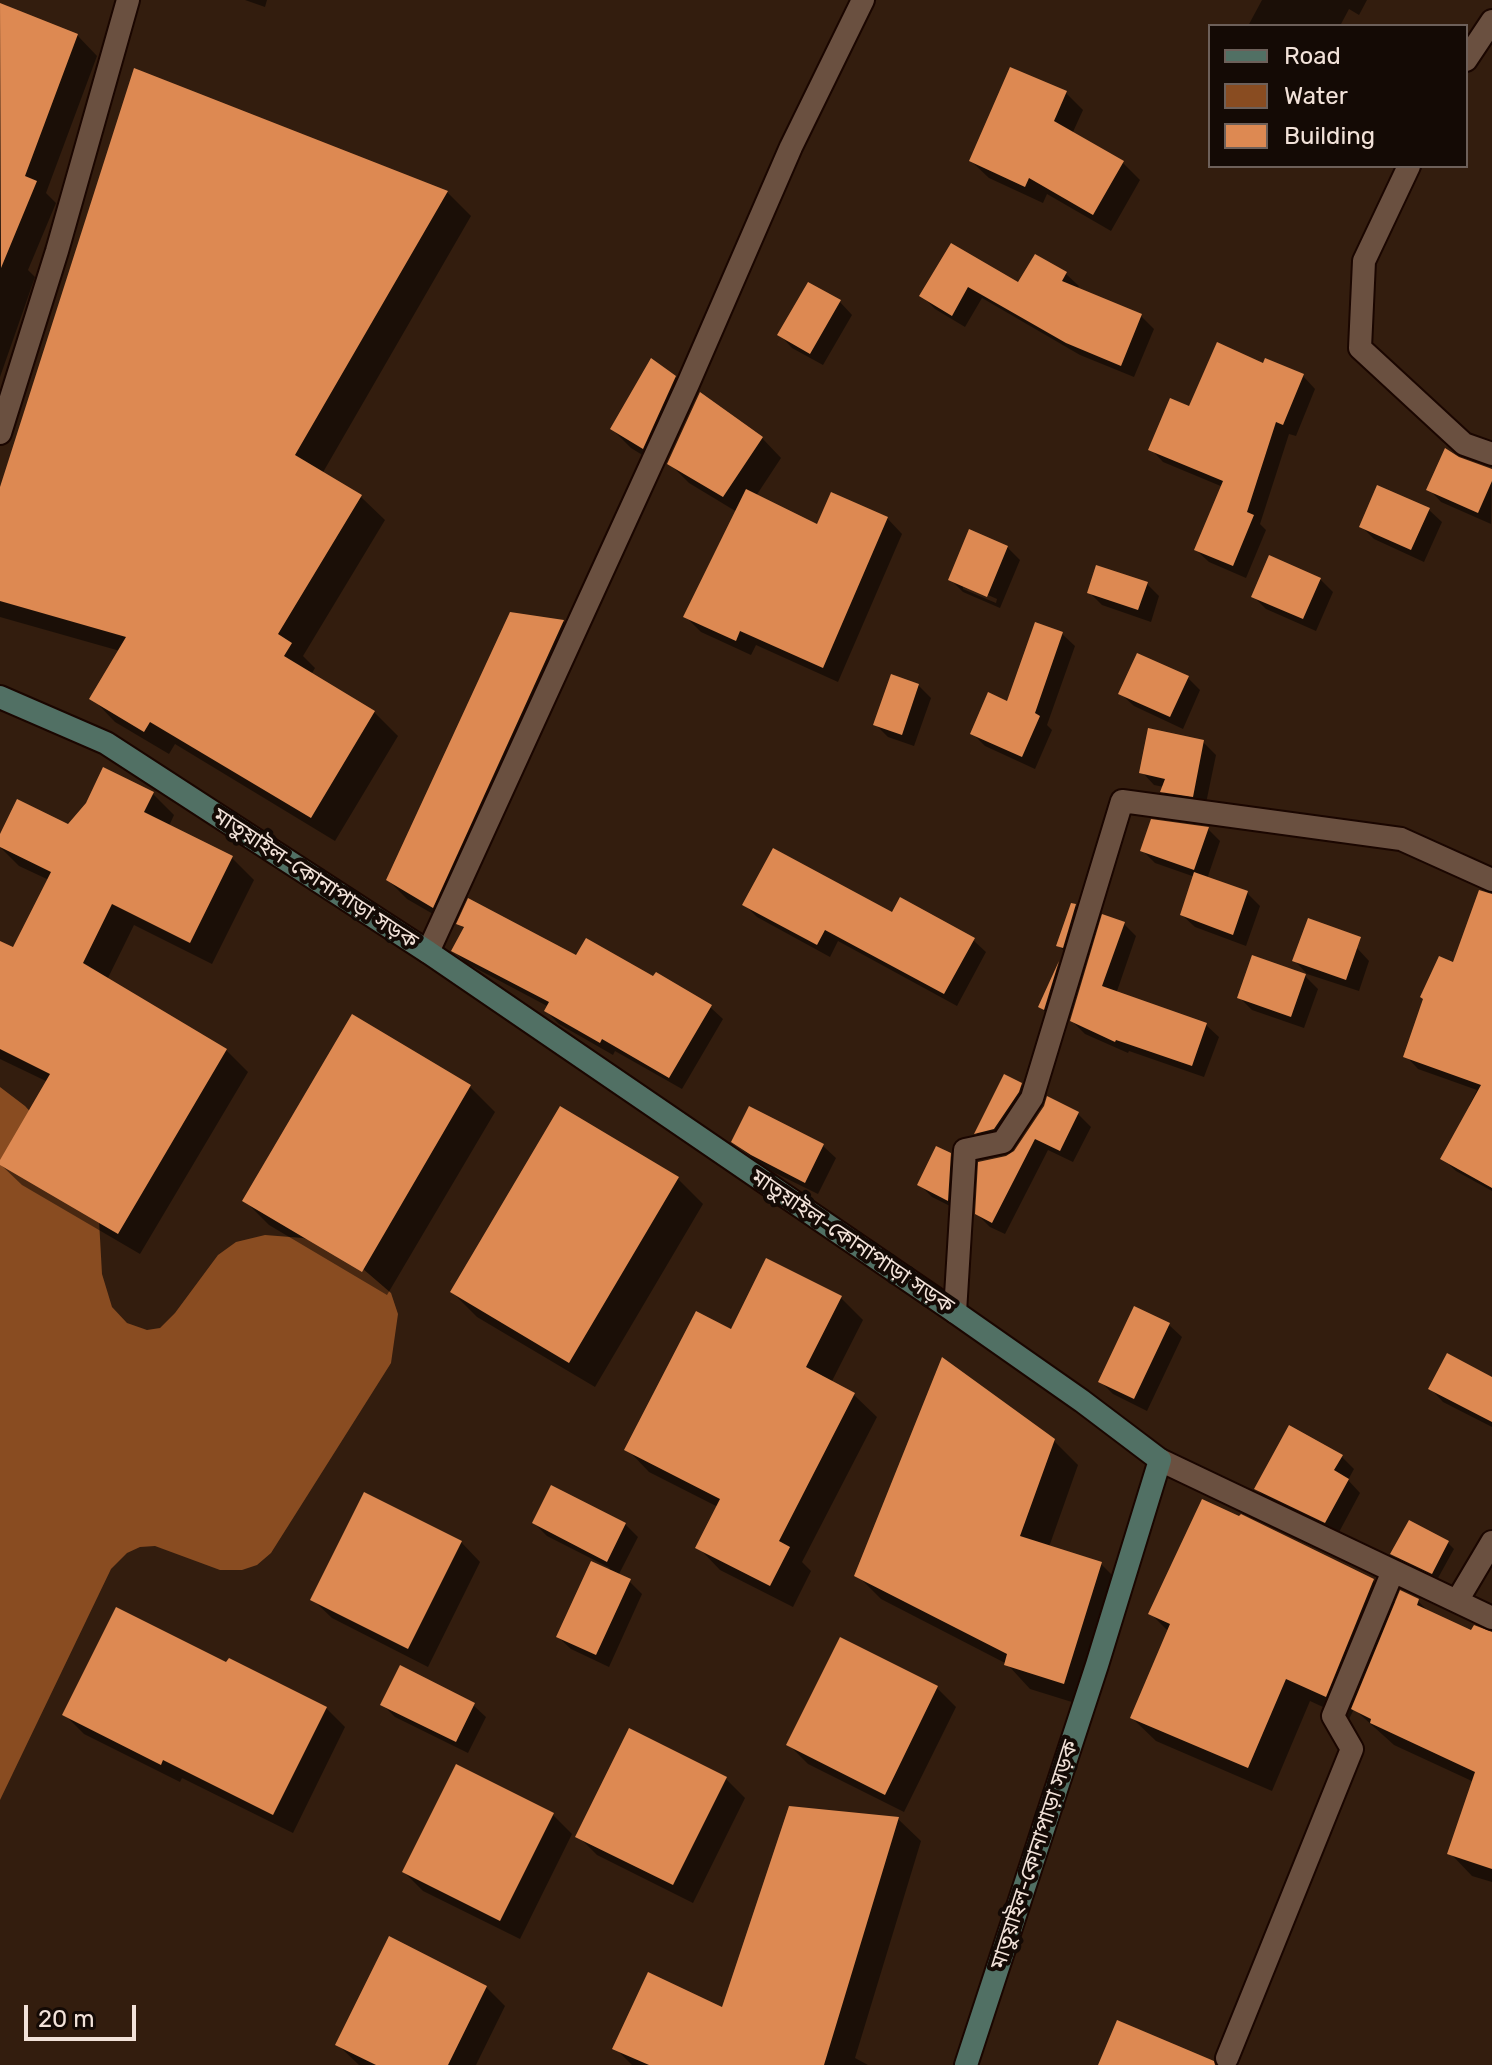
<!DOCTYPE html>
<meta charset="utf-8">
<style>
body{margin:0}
#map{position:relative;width:1492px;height:2065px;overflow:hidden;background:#331d0e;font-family:Rubik,sans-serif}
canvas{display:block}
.legend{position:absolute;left:1208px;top:24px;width:260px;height:144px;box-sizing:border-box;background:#140a05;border:2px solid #6d605a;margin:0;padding:10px 14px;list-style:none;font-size:24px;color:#f2e2d9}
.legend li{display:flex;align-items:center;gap:16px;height:40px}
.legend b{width:40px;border:2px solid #6d605a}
.scale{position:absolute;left:24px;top:2005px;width:112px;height:36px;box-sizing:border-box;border:4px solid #f2e2d9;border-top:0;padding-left:10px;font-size:24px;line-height:28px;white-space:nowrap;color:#f2e2d9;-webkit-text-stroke:6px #140a05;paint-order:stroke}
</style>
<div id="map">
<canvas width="1492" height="2065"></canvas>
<ul class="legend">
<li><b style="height:10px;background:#517064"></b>Road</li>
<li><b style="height:22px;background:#894c21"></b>Water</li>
<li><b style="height:22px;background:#dd8952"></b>Building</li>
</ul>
<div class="scale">20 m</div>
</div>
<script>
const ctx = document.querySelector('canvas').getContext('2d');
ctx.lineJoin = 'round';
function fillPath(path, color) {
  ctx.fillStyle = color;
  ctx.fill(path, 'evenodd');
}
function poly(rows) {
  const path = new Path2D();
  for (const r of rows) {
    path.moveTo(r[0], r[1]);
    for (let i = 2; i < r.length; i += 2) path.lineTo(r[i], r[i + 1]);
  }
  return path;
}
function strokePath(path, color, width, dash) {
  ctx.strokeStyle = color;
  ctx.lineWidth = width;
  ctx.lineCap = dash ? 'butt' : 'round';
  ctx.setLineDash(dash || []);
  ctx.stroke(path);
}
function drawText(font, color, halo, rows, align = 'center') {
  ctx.font = font + ' Rubik,"Noto Sans Bengali",sans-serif';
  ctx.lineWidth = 8;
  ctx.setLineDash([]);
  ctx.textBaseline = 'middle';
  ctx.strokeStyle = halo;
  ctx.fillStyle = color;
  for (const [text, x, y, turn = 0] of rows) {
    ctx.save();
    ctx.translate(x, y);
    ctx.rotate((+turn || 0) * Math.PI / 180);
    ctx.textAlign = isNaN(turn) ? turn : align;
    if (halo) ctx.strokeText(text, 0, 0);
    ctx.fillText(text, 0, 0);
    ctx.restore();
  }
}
fillPath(poly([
 [0,1087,25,1106,75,1160,99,1220,102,1274,112,1307,127,1323,147,1330,160,1328,175,1313,218,1255,236,1242,265,1235,303,1238,341,1250,391,1293,398,1314,391,1363,271,1553,257,1565,242,1570,220,1570,155,1546,140,1547,127,1553,111,1569,0,1800]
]), '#894c21');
fillPath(poly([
 [245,0,267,0,265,7],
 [1262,0,1367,0,1359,15,1349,9,1340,26,1248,26],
 [0,6,77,35,97,56,46,193,56,203,28,270,35,277,0,377],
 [1066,93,1083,110,1072,134,1123,163,1140,180,1111,231,1047,194,1043,203,989,178,971,161],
 [447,192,471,216,322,474,361,497,385,520,303,656,315,668,311,675,374,712,398,736,335,841,175,744,169,754,115,722,92,698,120,651,0,617,0,493],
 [951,246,1019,285,1066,274,1079,286,1077,289,1141,316,1154,329,1134,377,1080,355,982,298,965,327,935,309,922,296],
 [840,302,852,315,823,365,792,348,780,335],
 [1303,376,1315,389,1296,436,1289,434,1260,524,1266,530,1246,578,1209,562,1196,550,1223,487,1163,462,1151,449,1190,409],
 [675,377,694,397,662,467,631,448,612,429],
 [762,438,781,458,756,496,818,526,887,518,902,534,838,682,756,645,751,655,701,632,686,617,737,512,689,483,669,463],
 [1458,459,1492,472,1491,524,1441,502,1429,489],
 [1429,510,1442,522,1424,562,1374,539,1361,526],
 [1007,547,1020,560,1000,608,963,592,951,580],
 [963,584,997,599,996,603,963,589],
 [1320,579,1333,592,1316,631,1266,609,1253,596],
 [1147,584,1159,596,1151,622,1102,605,1089,592],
 [512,614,564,622,582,641,452,925,407,899,388,880],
 [1062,634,1075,646,1047,725,1052,730,1035,769,985,746,972,733,1009,704],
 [1187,677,1200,690,1183,729,1134,706,1121,694],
 [918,685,931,698,914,746,888,737,875,724],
 [1203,742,1216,755,1205,808,1175,804,1163,792,1164,787,1154,785,1142,772],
 [153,794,174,815,169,826,232,858,254,880,212,964,134,925,107,980,226,1050,248,1072,140,1254,22,1185,0,1164,48,1082,0,1059,0,943,14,950,49,880,19,866,0,847,0,839,69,827],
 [1208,829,1220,841,1207,879,1247,893,1260,906,1246,946,1195,927,1182,915,1195,877,1155,863,1142,850],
 [744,904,893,915,973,940,986,952,957,1006,838,941,830,957,757,917],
 [1075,906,1088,919,1071,958,1058,945],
 [459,923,654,979,710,1007,723,1019,682,1089,615,1051,613,1055,559,1024,546,1011,549,1007,466,963,453,950,465,930],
 [1124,924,1136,936,1116,994,1206,1025,1219,1037,1204,1077,1129,1051,1128,1053,1085,1034,1072,1021],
 [1357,948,1369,961,1359,991,1307,974,1295,961],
 [1059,965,1070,976,1053,1019,1040,1007],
 [1305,976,1318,989,1304,1028,1252,1010,1240,998],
 [352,1017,470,1087,495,1112,387,1295,269,1225,244,1200],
 [1492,1018,1492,1191,1456,1171,1443,1159,1471,1108,1469,1106,1477,1090,1418,1069,1406,1056],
 [1005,1077,1021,1085,1034,1098,988,1146,976,1133],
 [1045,1107,1078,1114,1091,1127,1073,1162,1048,1150,1005,1234,990,1227,977,1214,1007,1158,1015,1152],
 [560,1109,678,1179,703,1204,595,1387,477,1317,452,1292],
 [750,1109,823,1146,836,1158,818,1194,765,1168,733,1142],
 [950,1155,963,1168,960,1211,932,1197,919,1184],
 [840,1297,863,1320,831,1383,854,1395,877,1417,802,1562,811,1571,793,1607,720,1570,698,1547,718,1507,649,1472,627,1449,732,1331],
 [1169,1325,1182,1337,1147,1411,1113,1394,1100,1381],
 [1492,1379,1492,1427,1443,1402,1431,1389],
 [1054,1441,1078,1465,1049,1547,1101,1564,1125,1588,1088,1707,1030,1689,1007,1664,881,1599,857,1575],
 [1341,1456,1354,1469,1348,1480,1360,1493,1338,1534,1269,1501,1256,1489],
 [534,1523,625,1524,638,1537,618,1576,629,1581,642,1594,609,1667,571,1649,558,1637,610,1568,547,1536],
 [461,1542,480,1562,428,1667,332,1618,312,1599],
 [1448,1543,1454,1549,1438,1578,1398,1559,1393,1554],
 [1314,1554,1373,1581,1397,1604,1418,1601,1431,1614,1472,1633,1492,1632,1492,1882,1472,1876,1450,1853,1474,1782,1394,1745,1354,1709,1349,1719,1310,1701,1272,1791,1156,1741,1132,1718,1169,1632,1151,1614],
 [227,1665,326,1708,345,1727,293,1833,182,1778,180,1782,84,1734,65,1715],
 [937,1688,956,1707,904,1812,808,1764,789,1745],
 [382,1704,473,1705,486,1717,468,1753,395,1717],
 [630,1730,726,1779,745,1798,693,1903,597,1855,578,1836],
 [553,1815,572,1834,520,1939,423,1891,404,1872],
 [898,1819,921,1841,855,2058,868,2065,632,2065,615,2048,724,2010],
 [486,1987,505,2006,476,2065,359,2065,338,2045]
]), '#0007');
fillPath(poly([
 [0,3,78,34,25,176,37,181,1,268],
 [1010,67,1067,91,1054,121,1124,161,1093,215,1029,178,1025,187,969,161],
 [134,68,448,191,295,455,362,495,278,634,292,643,284,656,375,711,311,818,150,722,144,732,89,699,126,637,0,601,0,487],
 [951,243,1018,282,1035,254,1067,272,1062,281,1142,314,1121,366,1066,343,968,287,952,316,919,296],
 [808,282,841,300,810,354,777,335],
 [1217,342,1263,363,1265,358,1304,374,1283,425,1276,422,1247,512,1254,515,1233,566,1194,550,1223,481,1148,450,1170,398,1189,406],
 [651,358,676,376,643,449,610,429],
 [700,392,763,437,723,497,667,464],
 [1445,448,1459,457,1492,469,1492,481,1478,513,1426,490],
 [1377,485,1430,508,1411,550,1359,527],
 [746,489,817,524,831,492,888,517,823,668,740,631,736,641,683,617],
 [969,529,1008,546,987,597,948,580],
 [1269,555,1321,578,1303,619,1251,597],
 [1096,565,1148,582,1138,610,1087,593],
 [510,612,564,620,433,908,386,880],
 [1035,622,1063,632,1035,713,1040,716,1022,757,970,734,988,692,1007,701],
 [1137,653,1189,676,1170,717,1118,694],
 [891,674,919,684,902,735,873,725],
 [1148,728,1204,740,1193,797,1160,792,1165,779,1139,773],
 [103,767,154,792,144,812,233,856,190,943,112,904,83,963,227,1049,118,1234,0,1165,0,1160,50,1074,0,1049,0,941,13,947,51,872,0,847,0,834,17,799,68,824,86,803],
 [1151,819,1209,827,1194,870,1140,851],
 [773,848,892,912,900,897,975,938,944,994,825,930,817,945,742,905],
 [1194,872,1248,891,1233,935,1180,915],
 [1479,890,1492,894,1492,1188,1440,1159,1481,1085,1403,1057,1423,999,1420,997,1439,956,1453,962],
 [468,898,576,955,586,938,653,976,656,972,712,1005,669,1078,602,1039,600,1043,544,1011,549,1002,451,951,464,927,456,924],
 [1071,903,1076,904,1063,948,1056,946],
 [1102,914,1125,922,1102,986,1207,1023,1192,1066,1116,1040,1115,1042,1070,1021],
 [1308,918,1361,937,1346,980,1292,961],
 [1252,955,1306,974,1291,1017,1237,998],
 [1059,961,1044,1010,1038,1007],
 [352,1014,471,1085,362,1272,242,1201],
 [1004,1074,1022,1083,1019,1092,994,1129,974,1134],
 [1047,1096,1079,1112,1060,1151,1035,1139,992,1223,975,1214,978,1162,1006,1156,1014,1151,1044,1106],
 [560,1106,679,1177,569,1363,450,1292],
 [749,1106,824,1144,805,1183,751,1155,731,1142],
 [936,1146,951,1153,948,1201,917,1185],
 [766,1258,842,1296,806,1367,855,1393,779,1541,790,1547,770,1586,695,1548,720,1499,624,1450,696,1311,731,1329],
 [1134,1306,1170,1323,1134,1399,1098,1382],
 [1447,1353,1492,1377,1492,1422,1428,1389],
 [942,1357,1055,1439,1020,1536,1102,1562,1064,1684,1004,1665,1007,1654,854,1576],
 [1289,1425,1343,1455,1334,1470,1349,1479,1325,1523,1254,1489],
 [551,1485,626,1523,607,1562,532,1523],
 [364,1492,462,1541,408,1649,310,1600],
 [1202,1499,1239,1516,1241,1514,1374,1579,1326,1697,1286,1679,1248,1768,1130,1718,1170,1624,1148,1614],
 [1409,1520,1449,1541,1432,1574,1390,1554],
 [591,1561,631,1579,596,1655,556,1637],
 [1400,1590,1419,1599,1417,1605,1471,1630,1474,1625,1492,1632,1492,1869,1447,1854,1475,1772,1370,1723,1371,1719,1351,1709],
 [116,1607,226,1662,229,1658,327,1707,273,1815,163,1760,161,1765,62,1715],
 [840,1637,938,1686,885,1795,786,1745],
 [400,1665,475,1703,456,1742,380,1705],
 [629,1728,727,1777,673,1885,575,1837],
 [456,1764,554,1813,500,1921,402,1872],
 [789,1806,899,1817,824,2065,649,2065,612,2049,648,1972,722,2007],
 [389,1936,487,1986,448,2065,376,2065,335,2045],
 [1117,2020,1214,2061,1215,2065,1098,2065]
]), '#dd8952');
const minor = poly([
 [1466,60,1492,21],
 [1409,166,1364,261,1360,348,1464,444,1492,454],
 [0,433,57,251,128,0],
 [428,952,688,384,791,147,863,0],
 [955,1312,965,1150,1003,1142,1032,1098,1122,801,1401,839,1492,880],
 [1160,1460,1492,1618],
 [1457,1601,1492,1542],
 [1227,2058,1352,1749,1333,1716,1393,1571]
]);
const secondary = poly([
 [0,697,106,743,428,952,955,1312,1082,1401,1160,1460,1097,1665,966,2065]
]);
strokePath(minor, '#1a0600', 26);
strokePath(secondary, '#1a0600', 26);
strokePath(minor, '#6a5040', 22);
strokePath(secondary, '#517064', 22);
drawText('22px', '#f2e2d9', '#140a05', [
 ["মাতুয়াইল-কোনাপাড়া সড়ক",315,879,33],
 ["মাতুয়াইল-কোনাপাড়া সড়ক",852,1242,34],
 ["মাতুয়াইল-কোনাপাড়া সড়ক",1035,1855,-72]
]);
</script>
